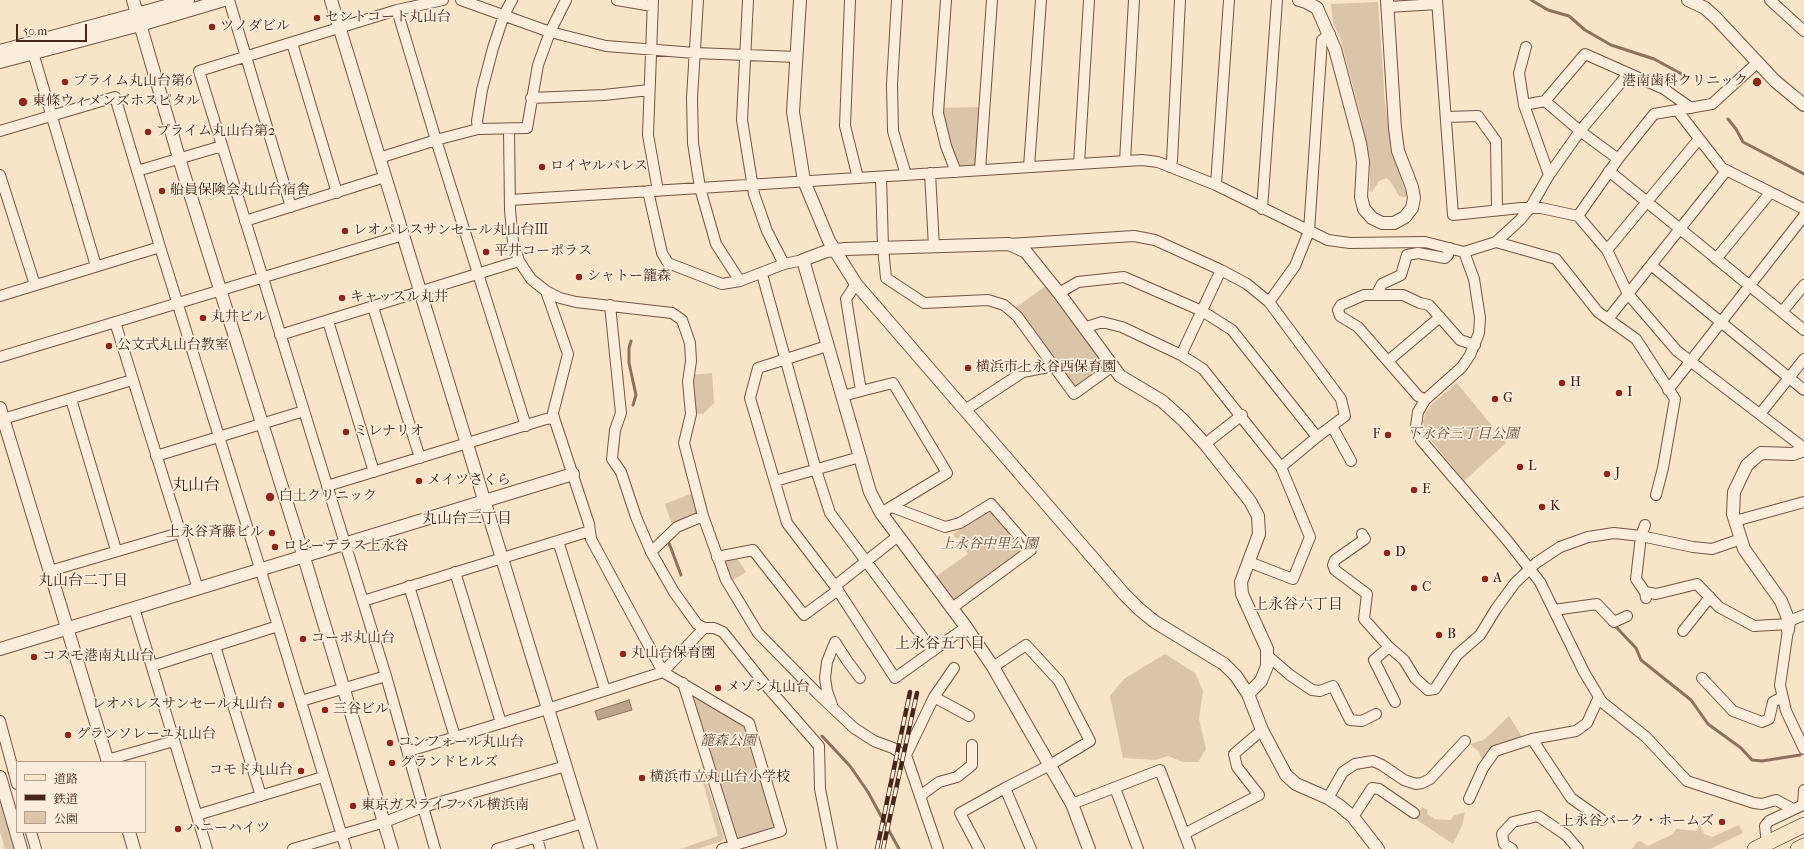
<!DOCTYPE html>
<meta charset="utf-8">
<style>
body{margin:0}
#map{position:relative;width:1804px;height:849px;overflow:hidden;background:#f8e4c8;font-family:"IM FELL French Canon","Noto Serif JP",serif}
canvas{display:block}
.legend{position:absolute;left:16px;top:761px;width:130px;height:72px;box-sizing:border-box;background:#faeddb;border:1px solid #b29e8d;margin:0;padding:5px 7px;list-style:none;font-size:12px;color:#452719}
.legend li{display:flex;align-items:center;gap:8px;height:20px}
.legend b{width:20px;border:1px solid #b29e8d}
.scale{position:absolute;left:16px;top:24px;width:71px;height:18px;box-sizing:border-box;border:2px solid #452719;border-top:0;padding-left:5px;font-size:12px;line-height:14px;white-space:nowrap;color:#452719;-webkit-text-stroke:3px #faeddb;paint-order:stroke}
</style>
<div id="map">
<canvas width="1804" height="849"></canvas>
<ul class="legend">
<li><b style="height:5px;background:#f8e4c8"></b>道路</li>
<li><b style="height:5px;background:#452719"></b>鉄道</li>
<li><b style="height:11px;background:#dac4aa"></b>公園</li>
</ul>
<div class="scale">50 m</div>
</div>
<script>
const ctx = document.querySelector('canvas').getContext('2d');
ctx.lineJoin = 'round';
function fillPath(path, color) {
  ctx.fillStyle = color;
  ctx.fill(path, 'evenodd');
}
function poly(rows) {
  const path = new Path2D();
  for (const r of rows) {
    path.moveTo(r[0], r[1]);
    for (let i = 2; i < r.length; i += 2) path.lineTo(r[i], r[i + 1]);
  }
  return path;
}
function strokePath(path, color, width, dash) {
  ctx.strokeStyle = color;
  ctx.lineWidth = width;
  ctx.lineCap = dash ? 'butt' : 'round';
  ctx.setLineDash(dash || []);
  ctx.stroke(path);
}
function drawText(font, color, halo, rows, align = 'center') {
  ctx.font = font + ' "IM FELL French Canon","Noto Serif JP",serif';
  ctx.lineWidth = 3.5;
  ctx.setLineDash([]);
  ctx.textBaseline = 'middle';
  ctx.strokeStyle = halo;
  ctx.fillStyle = color;
  for (const [text, x, y, turn = 0] of rows) {
    ctx.save();
    ctx.translate(x, y);
    ctx.rotate((+turn || 0) * Math.PI / 180);
    ctx.textAlign = isNaN(turn) ? turn : align;
    if (halo) ctx.strokeText(text, 0, 0);
    ctx.fillText(text, 0, 0);
    ctx.restore();
  }
}
fillPath(poly([
 [1378,2,1385,103,1391,150,1406,193,1406,197,1404,197,1399,196,1391,182,1386,178,1379,181,1372,192,1370,191,1370,171,1361,116,1340,37,1333,23,1331,4],
 [980,107,976,167,958,167,949,144,942,115,943,108],
 [1047,285,1107,365,1074,389,1015,308],
 [712,373,714,403,703,414,693,413,692,375],
 [1457,383,1506,443,1464,481,1426,434,1423,421,1426,412,1432,404],
 [693,493,699,514,672,525,665,504],
 [990,510,1023,549,953,601,935,577,968,554,953,534],
 [736,557,746,572,733,580,722,559],
 [1165,654,1195,673,1203,691,1199,719,1206,749,1198,762,1183,762,1168,756,1155,760,1123,758,1110,696,1124,679],
 [697,697,745,724,775,821,771,830,740,839,736,835,693,702],
 [1509,716,1523,738,1484,762,1482,760,1479,752,1470,744,1484,740],
 [705,778,724,838,722,841,697,849,680,849,718,836,702,779],
 [0,787,18,849,5,849,0,832],
 [1422,807,1428,810,1427,814,1435,819,1445,820,1451,820,1453,816,1465,812,1463,823,1453,844,1414,818],
 [1700,820,1702,822,1701,827,1704,834,1712,837,1739,825,1743,833,1710,849,1632,849,1637,842,1640,841,1648,846,1673,834,1676,829,1697,831]
]), '#dac4aa');
const water = poly([
 [629,700,632,710,598,720,595,711,629,700]
]);
fillPath(water, '#bba48c');
strokePath(water, '#8c725e', 1);
strokePath(poly([
 [1531,0,1548,10,1569,16,1585,30,1611,45,1654,59,1689,78],
 [1728,119,1736,129,1743,142,1804,174],
 [631,341,629,348,629,363,636,395,633,405],
 [669,543,681,575],
 [1617,628,1636,648,1641,660,1691,700,1708,724,1741,748,1752,760,1762,761,1800,755],
 [822,736,850,766,868,792,899,849]
]), '#8c725e', 3);
const minor = poly([
 [229,0,291,207],
 [461,0,550,32,606,46,695,53,797,57],
 [617,0,652,6],
 [653,0,648,135,658,191],
 [698,0,692,98,693,143,700,188,716,244,740,281],
 [748,0,742,120,754,194,767,231,784,264],
 [850,0,845,126,858,178],
 [897,0,892,84,893,131,906,175],
 [946,0,938,113,946,146,956,172],
 [1437,0,1453,215,1521,208,1541,208,1578,216,1607,250,1628,294,1677,351,1804,448],
 [1770,0,1804,31],
 [1388,7,1437,4],
 [397,10,436,140,526,426],
 [292,43,337,193],
 [31,46,96,266],
 [1526,47,1519,73,1524,105,1549,175],
 [531,98,604,95,649,90],
 [1545,101,1585,54,1664,89,1691,108],
 [1524,105,1545,101,1580,131,1618,159],
 [1677,110,1722,168,1804,209],
 [1446,117,1478,116,1496,141,1497,209],
 [478,129,477,121,482,90,493,48,504,15,512,0],
 [509,129,510,210,513,242,519,261,531,279,546,291,560,298,576,302,672,313,682,320,690,343,691,361,688,382,691,414,684,443,703,516,726,580,758,633,817,693,854,728,874,741,893,748,907,758,938,849],
 [0,131,115,97,160,247,278,626,346,849],
 [379,158,436,140,478,129,527,128,538,65,550,32,566,0],
 [1125,161,1134,0],
 [1079,164,1089,0],
 [1029,167,1041,0],
 [1170,167,1172,161,1180,0],
 [980,170,992,0],
 [137,171,222,146],
 [1609,171,1804,330],
 [930,173,934,247],
 [0,175,35,285],
 [881,177,883,248,886,278,924,303,988,300,1004,305,1017,316,1074,394,1113,366],
 [1216,185,1229,0],
 [648,191,662,253,668,263,722,284,740,281,784,264,803,260],
 [510,200,1142,160,1158,162,1216,185,1328,240,1350,243,1425,242,1464,252,1496,242,1520,220,1530,208,1549,175,1580,131,1628,74],
 [1262,209,1277,0],
 [1578,216,1618,159,1654,114,1712,104,1757,63],
 [245,221,385,177],
 [1496,242,1556,259,1598,312,1636,339,1675,399,1663,468,1656,495],
 [1009,244,1134,236,1155,240,1221,270,1247,284,1269,302,1341,399,1345,416,1317,437,1281,467],
 [1607,250,1699,139],
 [1464,252,1474,279,1480,318,1479,333,1470,355,1462,367,1425,400,1418,412,1416,426,1421,440,1506,539,1540,582,1584,672,1602,702,1646,737,1687,781,1754,803,1762,804,1776,800,1793,809],
 [1716,259,1770,193],
 [1651,265,1804,390],
 [762,274,816,470,830,513,933,651],
 [856,284,846,299,861,391,893,383,947,473,881,513],
 [546,291,568,354,553,413,554,418,589,524,591,539,663,672,749,723,781,831,722,849],
 [1059,293,1078,282,1124,277,1202,311,1232,330,1317,437],
 [1376,295,1382,284,1401,275,1407,255,1418,253,1445,258,1448,255,1450,248],
 [0,296,160,247],
 [1269,302,1295,266,1309,231,1322,40,1330,34],
 [610,305,621,413,615,430,612,459,621,472,636,517,651,552,674,592,697,624,704,628,714,628,723,632,763,682,819,746,820,789,832,849],
 [373,307,420,458],
 [1782,312,1804,285],
 [1608,319,1726,171],
 [328,321,374,472],
 [115,322,198,589],
 [1084,328,1102,322,1122,327,1181,355,1203,369,1281,467,1310,537,1293,579,1249,562],
 [280,335,519,261],
 [827,346,758,368,750,398,787,523,835,586,895,678,966,627],
 [1181,355,1221,270],
 [0,357,403,235],
 [1388,361,1440,317],
 [1668,390,1804,216],
 [843,396,861,391],
 [71,399,116,550],
 [1425,400,1418,396,1358,327,1340,316,1338,310,1341,305,1364,295,1403,295,1420,303,1429,305,1460,340,1475,345],
 [965,410,1023,372,1053,366],
 [1760,414,1804,359],
 [3,419,132,380],
 [1332,426,1351,461],
 [1205,444,1242,415],
 [156,456,304,411],
 [775,481,860,457],
 [327,486,546,419,554,418],
 [892,507,945,527,960,523,991,504,1031,550,952,608],
 [1735,521,1804,502],
 [1645,525,1641,536,1636,579,1645,592,1646,598],
 [1362,534,1365,539,1335,560,1333,565,1335,570,1367,594,1364,619,1389,647,1404,660,1415,678,1428,690,1435,689,1457,655,1480,635,1496,609,1515,583,1536,563,1560,547,1588,537,1614,533,1641,536,1693,547,1712,549,1741,539],
 [558,541,605,690],
 [651,552,677,527,703,516],
 [717,557,753,550,804,615,838,590],
 [50,571,179,533],
 [455,572,501,723],
 [409,586,455,737],
 [835,586,898,536],
 [1645,592,1656,594,1697,584,1719,607,1754,626,1789,624],
 [363,601,590,531],
 [134,608,207,849],
 [1554,610,1597,604,1614,622,1627,616],
 [1789,621,1804,615],
 [1788,630,1780,685,1786,711,1804,749],
 [1683,631,1710,597],
 [835,642,848,662,860,678],
 [215,646,261,796],
 [1389,647,1374,660,1395,702],
 [1268,656,1290,675,1312,690,1320,691,1333,686,1350,720,1362,721,1376,714],
 [152,666,278,626],
 [1702,678,1733,711,1762,722,1769,719,1773,702,1782,697],
 [683,683,735,849],
 [934,697,969,716],
 [301,701,386,676],
 [832,705,827,691,825,678,827,662,835,642],
 [0,721,17,784],
 [1532,739,1571,798,1602,820],
 [409,751,541,711,663,672,704,628],
 [905,757,934,697,954,668],
 [107,760,174,741],
 [1005,788,1031,849],
 [1115,788,1138,849],
 [920,796,939,782,957,777,972,765,972,745],
 [1328,798,1343,772,1355,764,1373,761,1382,765,1404,780,1416,784,1422,783,1430,779,1465,741],
 [1469,799,1483,768,1495,751,1532,739,1576,731,1587,723,1599,697],
 [1072,804,1160,770,1190,849],
 [197,815,323,777],
 [1353,817,1372,788,1379,789,1414,813],
 [31,832,36,849],
 [1184,834,1259,795,1237,767,1234,754,1262,730],
 [537,838,540,849],
 [1767,844,1765,826,1769,821,1803,805,1804,790],
 [293,849,385,822,423,807,566,766],
 [435,849,386,676,199,71,397,10,443,0],
 [497,849,583,823],
 [979,849,960,813,1005,788,1050,765,1090,741,1059,681,1026,645,993,667],
 [1512,849,1504,844,1502,834,1513,822,1538,816,1566,835,1578,849]
]);
const tertiary = poly([
 [133,0,182,168,307,567,392,849],
 [331,0,591,849],
 [800,0,793,112,804,181,829,241,856,284,1124,594,1139,609,1155,622,1224,664,1236,676,1248,694,1262,730,1286,775,1296,784,1328,798,1340,806,1353,817,1378,849],
 [1299,0,1306,2,1317,8,1335,49,1360,143,1363,162,1361,197,1364,209,1372,218,1382,223,1394,223,1405,217,1412,208,1414,198,1412,187,1398,151,1395,128,1387,0],
 [1688,0,1705,8,1716,18,1775,81,1804,105],
 [0,51,188,0],
 [0,62,140,25,224,0],
 [0,408,108,762],
 [1788,630,1789,621,1781,601,1744,549,1733,514,1734,492,1747,465,1761,453,1793,454,1804,450],
 [0,649,573,474],
 [0,777,21,849],
 [129,832,134,849],
 [1089,849,1072,804,993,667,966,627,881,513,870,492,803,260,827,251,845,249,1009,244,1026,252,1059,293,1120,376,1162,401,1183,420,1205,444,1250,501,1258,516,1259,534,1241,582,1242,594,1267,649,1267,666,1261,681,1248,694]
]);
const primary = poly([
 [1755,849,1804,825],
 [1798,849,1804,846]
]);
strokePath(minor, '#725645', 12);
strokePath(tertiary, '#725645', 14);
strokePath(primary, '#452719', 16);
strokePath(minor, '#faeddb', 10);
strokePath(tertiary, '#faeddb', 12);
strokePath(primary, '#f8e4c8', 15);
const rail = poly([
 [877,849,910,692],
 [883,849,917,693]
]);
strokePath(rail, '#452719', 4.5);
strokePath(rail, '#faeddb', 3, [9]);
for (const [x, y, r, color] of [
 [317,18,4,"#8f2418"],
 [212,27,4,"#8f2418"],
 [65,82,4,"#8f2418"],
 [1757,82,5,"#8f2418"],
 [23,102,5,"#8f2418"],
 [148,132,4,"#8f2418"],
 [542,167,4,"#8f2418"],
 [162,191,4,"#8f2418"],
 [345,231,4,"#8f2418"],
 [486,252,4,"#8f2418"],
 [579,277,4,"#8f2418"],
 [342,298,4,"#8f2418"],
 [203,318,4,"#8f2418"],
 [109,346,4,"#8f2418"],
 [968,368,4,"#8f2418"],
 [1562,383,4,"#8f2418"],
 [1619,393,4,"#8f2418"],
 [1495,399,4,"#8f2418"],
 [346,432,4,"#8f2418"],
 [1388,435,4,"#8f2418"],
 [1520,467,4,"#8f2418"],
 [1607,474,4,"#8f2418"],
 [419,481,4,"#8f2418"],
 [1414,490,4,"#8f2418"],
 [270,497,5,"#8f2418"],
 [1542,507,4,"#8f2418"],
 [272,533,4,"#8f2418"],
 [275,547,4,"#8f2418"],
 [1387,553,4,"#8f2418"],
 [1485,579,4,"#8f2418"],
 [1414,588,4,"#8f2418"],
 [1439,635,4,"#8f2418"],
 [303,639,4,"#8f2418"],
 [623,654,4,"#8f2418"],
 [34,657,4,"#8f2418"],
 [718,688,4,"#8f2418"],
 [281,705,4,"#8f2418"],
 [325,710,4,"#8f2418"],
 [68,735,4,"#8f2418"],
 [390,743,4,"#8f2418"],
 [392,763,4,"#8f2418"],
 [301,771,4,"#8f2418"],
 [642,778,4,"#8f2418"],
 [353,806,4,"#8f2418"],
 [1722,822,4,"#8f2418"],
 [178,829,4,"#8f2418"]
]) {
  const dot = new Path2D();
  dot.arc(x, y, r, 0, 2 * Math.PI);
  ctx.fillStyle = color;
  ctx.fill(dot);
  strokePath(dot, '#faeddb', 1.5);
}
drawText('14px', '#452719', '#faeddb', [
 ["セントコート丸山台",325,18],
 ["ツノダビル",220,27],
 ["プライム丸山台第6",73,82],
 ["港南歯科クリニック",1748,82,"right"],
 ["東條ウィメンズホスピタル",32,102],
 ["プライム丸山台第2",156,132],
 ["ロイヤルパレス",550,167],
 ["船員保険会丸山台宿舎",170,191],
 ["レオパレスサンセール丸山台Ⅲ",353,231],
 ["平井コーポラス",494,252],
 ["シャトー籠森",587,277],
 ["キャッスル丸井",350,298],
 ["丸井ビル",211,318],
 ["公文式丸山台教室",117,346],
 ["横浜市上永谷西保育園",976,368],
 ["H",1570,383],
 ["I",1627,393],
 ["G",1503,399],
 ["ミレナリオ",354,432],
 ["F",1380,435,"right"],
 ["L",1528,467],
 ["J",1615,474],
 ["メイツさくら",427,481],
 ["E",1422,490],
 ["白土クリニック",279,497],
 ["K",1550,507],
 ["上永谷斉藤ビル",264,533,"right"],
 ["ロビーテラス上永谷",283,547],
 ["D",1395,553],
 ["A",1493,579],
 ["C",1422,588],
 ["B",1447,635],
 ["コーポ丸山台",311,639],
 ["丸山台保育園",631,654],
 ["コスモ港南丸山台",42,657],
 ["メゾン丸山台",726,688],
 ["レオパレスサンセール丸山台",273,705,"right"],
 ["三谷ビル",333,710],
 ["グランソレーユ丸山台",76,735],
 ["コンフォール丸山台",398,743],
 ["グランドヒルズ",400,763],
 ["コモド丸山台",293,771,"right"],
 ["横浜市立丸山台小学校",650,778],
 ["東京ガスライフバル横浜南",361,806],
 ["上永谷パーク・ホームズ",1714,822,"right"],
 ["ハニーハイツ",186,829]
], 'left');
drawText('italic 14px', '#6a4e3d', '#faeddb', [
 ["下永谷三丁目公園",1463,435],
 ["上永谷中里公園",989,545],
 ["籠森公園",728,742]
]);
drawText('15px', '#452719', '#faeddb', [
 ["丸山台三丁目",467,519],
 ["丸山台二丁目",83,581],
 ["上永谷六丁目",1298,605],
 ["上永谷五丁目",940,644]
]);
drawText('16px', '#452719', '#faeddb', [
 ["丸山台",196,486]
]);
</script>
